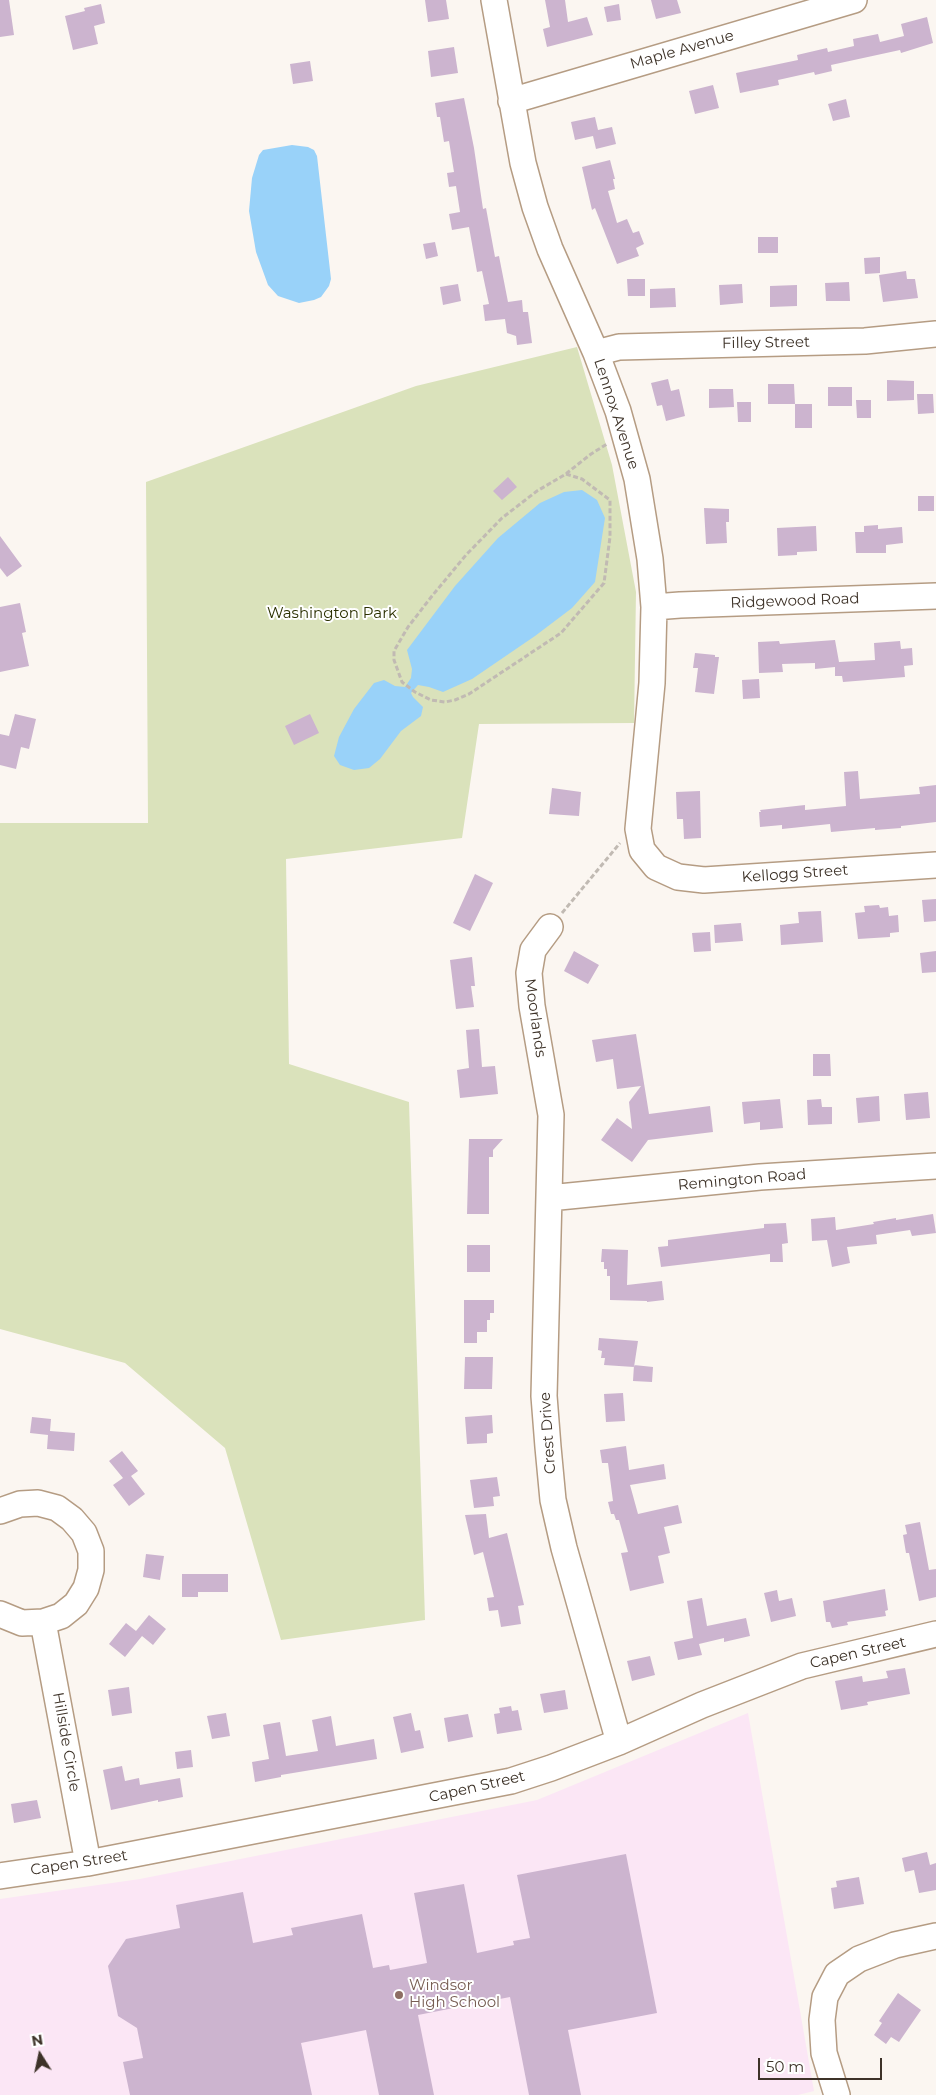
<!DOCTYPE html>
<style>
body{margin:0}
#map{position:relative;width:936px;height:2095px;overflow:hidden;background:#fbf6f1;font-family:Montserrat,sans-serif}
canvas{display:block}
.north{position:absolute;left:15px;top:2030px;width:50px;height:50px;-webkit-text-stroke:4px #fff;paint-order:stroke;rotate:350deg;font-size:14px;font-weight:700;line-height:20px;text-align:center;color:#3d3228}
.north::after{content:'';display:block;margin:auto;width:18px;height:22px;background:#3d3228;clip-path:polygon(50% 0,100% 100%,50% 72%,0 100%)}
.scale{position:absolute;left:758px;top:2058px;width:124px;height:22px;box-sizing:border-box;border:2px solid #3d3228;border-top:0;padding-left:6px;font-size:15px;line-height:18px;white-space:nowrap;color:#3d3228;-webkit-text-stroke:4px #fff;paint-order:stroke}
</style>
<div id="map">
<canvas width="936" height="2095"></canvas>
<div class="north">N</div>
<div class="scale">50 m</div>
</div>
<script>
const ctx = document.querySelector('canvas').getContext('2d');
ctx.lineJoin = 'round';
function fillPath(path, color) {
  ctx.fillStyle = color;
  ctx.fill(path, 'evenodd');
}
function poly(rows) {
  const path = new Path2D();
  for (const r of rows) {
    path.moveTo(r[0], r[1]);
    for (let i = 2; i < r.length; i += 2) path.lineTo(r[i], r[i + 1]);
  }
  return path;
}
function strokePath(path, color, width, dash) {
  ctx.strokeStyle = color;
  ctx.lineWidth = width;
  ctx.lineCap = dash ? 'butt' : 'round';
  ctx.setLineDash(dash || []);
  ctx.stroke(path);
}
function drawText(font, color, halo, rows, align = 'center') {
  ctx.font = font + ' Montserrat,sans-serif';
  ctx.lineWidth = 4;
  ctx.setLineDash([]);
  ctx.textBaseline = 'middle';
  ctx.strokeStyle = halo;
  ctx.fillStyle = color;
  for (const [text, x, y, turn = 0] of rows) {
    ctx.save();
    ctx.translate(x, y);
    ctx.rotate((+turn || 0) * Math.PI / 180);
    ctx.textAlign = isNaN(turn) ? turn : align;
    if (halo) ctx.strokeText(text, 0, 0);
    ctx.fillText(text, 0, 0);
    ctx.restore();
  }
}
fillPath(poly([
 [748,1713,814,2091,798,2095,0,2095,0,1899,140,1879,537,1800]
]), '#fbe6f5');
fillPath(poly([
 [577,347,612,465,636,592,634,723,479,724,462,838,286,859,289,1064,409,1102,425,1620,281,1640,225,1448,125,1363,0,1329,0,823,148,823,146,482,416,386]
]), '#dae2bb');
fillPath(poly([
 [292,145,308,147,314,150,317,156,331,279,329,286,321,297,314,300,299,303,278,296,268,285,256,252,249,211,252,178,259,155,263,150],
 [582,490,597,500,605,518,595,582,572,608,535,636,472,679,443,692,429,687,418,685,411,693,413,697,423,707,421,716,401,731,380,759,369,768,354,770,340,765,334,756,339,737,354,709,374,683,384,680,395,686,405,687,411,678,412,669,407,650,455,586,498,538,540,503,564,492]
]), '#99d2f9');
fillPath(poly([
 [0,0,9,0,14,35,0,37],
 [425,0,446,0,449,19,428,22],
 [545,0,565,0,568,22,587,17,593,35,547,47,543,29,550,27],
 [651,0,677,0,681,13,656,19],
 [101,4,105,23,94,26,98,44,73,50,65,16,85,11,84,8],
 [619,4,621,20,607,22,604,7],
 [927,17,933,43,901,53,900,50,831,65,832,71,815,75,814,72,778,80,779,85,740,93,736,73,798,60,797,55,827,48,828,52,854,46,853,39,878,34,880,42,904,36,901,24],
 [454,47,458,73,431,77,428,51],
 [310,61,313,81,293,84,290,64],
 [713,85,719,108,695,114,689,91],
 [464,98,474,148,483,209,486,208,495,257,499,256,508,302,522,300,523,312,528,312,532,343,517,345,516,336,507,333,505,319,485,321,483,305,489,304,482,271,477,272,469,227,452,230,449,214,460,212,456,186,449,187,447,173,454,172,449,141,444,142,440,117,437,117,435,103],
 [846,99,850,117,833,121,828,104],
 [595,117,598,130,612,127,616,144,596,149,593,136,575,140,571,122],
 [610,160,615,179,613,179,615,189,608,191,617,223,627,219,633,233,639,231,644,244,636,248,639,256,617,264,595,208,592,210,582,167],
 [758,237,778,237,778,253,758,253],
 [435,242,438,256,426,259,423,244],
 [880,257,880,273,865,274,864,258],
 [906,271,907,279,915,279,918,298,883,302,879,275],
 [627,279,645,279,645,296,628,296],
 [849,282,850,301,826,301,825,283],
 [458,284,461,301,443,305,440,287],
 [742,284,743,303,720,305,719,285],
 [797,285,797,306,770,307,770,286],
 [675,288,676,307,650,308,650,289],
 [668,379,671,391,679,389,685,416,666,421,662,405,657,406,651,383],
 [887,380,914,381,914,400,887,401],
 [768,384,794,384,795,404,768,404],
 [828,387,852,387,852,406,828,406],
 [709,389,733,389,734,407,709,408],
 [917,394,933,394,934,413,918,414],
 [856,400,871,400,871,418,857,418],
 [737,402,751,402,751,422,738,422],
 [795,404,812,404,812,428,795,428],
 [508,477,517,487,502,500,493,491],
 [918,496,934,496,934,511,918,511],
 [704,508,729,509,729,522,726,522,727,543,706,544],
 [878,525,878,529,902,527,903,543,886,545,886,553,856,553,855,532,864,532,864,526],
 [816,526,817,551,797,552,797,555,778,556,777,528],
 [0,536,22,566,7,577,0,568],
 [20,603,26,632,22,633,29,666,0,672,0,607],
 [835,640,839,662,875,660,874,643,900,641,901,649,912,648,913,665,904,666,905,677,843,682,842,676,835,676,835,667,815,669,815,663,782,664,783,672,759,673,758,642,779,641,780,644],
 [695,653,715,655,715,657,719,657,714,694,695,692,698,668,693,668],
 [759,679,760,698,743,699,742,680],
 [15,714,36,719,29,749,21,747,16,769,0,765,0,734,9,736],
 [310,714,319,733,294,745,285,726],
 [858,771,860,799,920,794,919,787,936,785,936,822,901,826,901,828,875,830,875,828,831,832,830,824,782,829,782,825,760,827,759,812,761,812,760,810,805,805,805,810,846,806,844,772],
 [552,788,581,792,579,816,549,814],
 [700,791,701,838,684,839,683,819,677,819,676,792],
 [475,874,493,883,470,931,453,923],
 [936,899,936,921,924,922,922,900],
 [879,905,880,908,888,907,889,916,898,915,899,932,890,933,890,937,858,939,855,913,865,912,864,906],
 [821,911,823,942,781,945,780,925,799,923,798,912],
 [741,923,743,941,715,943,714,925],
 [710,932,711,951,694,952,692,933],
 [574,951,599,965,588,984,564,971],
 [936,951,936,972,922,973,920,953],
 [472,957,475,986,471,986,474,1007,456,1009,450,960],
 [479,1029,482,1067,495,1066,498,1094,460,1098,457,1070,469,1068,466,1030],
 [636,1034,649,1114,710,1106,713,1132,648,1140,632,1162,601,1140,617,1118,632,1129,629,1102,641,1086,617,1089,613,1059,596,1062,592,1040],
 [813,1054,830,1054,831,1076,813,1076],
 [928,1092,930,1118,906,1120,904,1094],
 [879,1096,880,1121,858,1123,856,1098],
 [780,1099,783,1128,760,1130,760,1122,744,1124,742,1102],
 [821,1099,822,1107,832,1107,832,1124,808,1125,807,1100],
 [469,1139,503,1139,493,1150,493,1157,489,1157,489,1214,467,1214],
 [933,1214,936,1233,912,1236,910,1230,876,1235,877,1244,847,1247,850,1263,832,1267,827,1240,812,1241,811,1219,835,1217,836,1230,874,1224,873,1222,896,1218,896,1220],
 [786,1223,788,1243,782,1244,783,1262,770,1262,770,1254,661,1267,658,1247,668,1246,668,1240,764,1228,764,1224],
 [467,1245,490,1245,490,1272,467,1272],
 [602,1249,628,1250,627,1285,662,1281,664,1300,647,1302,647,1301,610,1300,610,1276,607,1276,607,1269,604,1269,604,1262,601,1262],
 [464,1300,494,1300,494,1313,490,1313,490,1320,487,1320,487,1332,477,1332,477,1343,464,1343],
 [599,1338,638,1341,634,1367,604,1365,605,1358,601,1358,602,1351,598,1350],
 [465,1357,493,1357,492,1389,464,1389],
 [634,1365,653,1367,652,1382,633,1381],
 [623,1393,625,1421,606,1422,604,1394],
 [492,1415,493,1433,487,1434,487,1443,467,1444,465,1417],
 [32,1417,51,1419,50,1431,75,1433,74,1451,47,1449,48,1435,30,1433],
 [626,1446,629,1470,664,1464,666,1479,630,1485,638,1514,678,1505,682,1523,664,1527,670,1553,658,1556,664,1583,630,1591,621,1553,628,1552,619,1520,616,1520,614,1514,611,1514,608,1502,613,1501,608,1463,602,1463,600,1450],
 [122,1451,138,1471,131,1476,145,1494,129,1506,113,1485,123,1478,109,1461],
 [497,1477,500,1496,493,1497,494,1506,474,1508,470,1480],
 [486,1514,489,1538,507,1533,524,1605,518,1606,521,1624,501,1627,498,1610,489,1611,487,1598,494,1597,483,1552,474,1555,465,1515],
 [920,1522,929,1570,936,1569,936,1597,919,1601,909,1553,906,1553,903,1535,907,1534,905,1525],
 [146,1554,164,1556,160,1580,143,1577],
 [182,1574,228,1574,228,1592,198,1592,198,1597,182,1597],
 [885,1589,888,1610,885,1611,886,1616,847,1622,848,1625,832,1628,830,1622,826,1622,823,1601],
 [777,1590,779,1601,792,1598,796,1616,771,1622,764,1593],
 [702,1598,707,1626,746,1618,750,1636,724,1642,724,1638,699,1644,702,1655,678,1660,674,1642,693,1638,687,1601],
 [149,1615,166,1629,153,1645,142,1636,125,1657,109,1644,126,1623,136,1631],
 [650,1656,655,1675,632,1681,627,1661],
 [905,1668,910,1694,867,1702,868,1705,841,1710,835,1681,862,1676,863,1682,888,1678,886,1671],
 [129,1687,132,1713,112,1716,108,1690],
 [565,1690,568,1709,544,1713,540,1694],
 [511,1706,512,1711,518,1710,522,1730,497,1734,494,1714,500,1713,499,1708],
 [226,1713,230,1736,212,1739,207,1716],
 [411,1713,415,1731,420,1730,424,1748,401,1753,393,1717],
 [468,1714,473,1737,448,1742,444,1718],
 [331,1716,336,1746,374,1739,377,1759,281,1775,281,1777,255,1782,252,1762,269,1759,263,1725,280,1722,286,1756,318,1751,312,1720],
 [191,1750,193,1767,177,1769,175,1752],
 [122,1766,125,1781,139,1778,140,1785,180,1778,183,1797,158,1802,158,1800,111,1810,103,1770],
 [37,1800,41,1818,14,1823,11,1804],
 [927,1852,930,1865,936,1863,936,1890,919,1893,914,1870,905,1872,902,1858],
 [626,1854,657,2013,568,2030,581,2095,529,2095,510,1997,418,2015,434,2095,379,2095,366,2030,301,2043,312,2095,130,2095,123,2062,143,2058,137,2028,118,2016,108,1966,126,1939,180,1928,176,1905,243,1892,253,1943,293,1935,291,1928,362,1914,373,1968,389,1965,390,1970,427,1963,414,1893,464,1884,477,1953,514,1945,513,1941,530,1938,517,1875],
 [859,1877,864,1904,834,1909,831,1888,837,1887,836,1881],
 [898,1993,921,2010,899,2042,891,2037,886,2044,874,2035,882,2023,879,2021]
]), '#ccb4cf');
const minor = poly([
 [494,0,523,163,535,207,550,249,596,353,618,411,637,479,650,559,654,607,652,683,638,829,642,850,656,867,678,877,704,880,936,865],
 [511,101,854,0],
 [596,353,619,347,865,341,936,334],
 [654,607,680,605,936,596],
 [550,927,533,950,529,973,532,1006,551,1115,544,1396,548,1447,553,1500,564,1548,619,1742],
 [549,1198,760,1177,936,1166],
 [0,1511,20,1504,38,1503,57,1508,72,1519,84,1533,91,1551,91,1570,86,1588,76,1604,61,1616,43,1622,22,1623,0,1614],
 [43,1622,88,1863],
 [0,1876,88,1863,511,1781,551,1768,619,1742,702,1705,802,1666,936,1634],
 [837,2095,824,2053,822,2020,825,1997,837,1974,859,1959,895,1945,936,1936]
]);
strokePath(minor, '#b59c83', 28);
strokePath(poly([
 [566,474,582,479,610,500,610,537,604,583,561,633,469,694,455,700,445,702,431,700,415,692,402,682,394,660,394,651,408,627,432,596,466,555,502,518,537,491,566,474,567,473,591,454,607,444],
 [562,913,620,843]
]), '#c1bab3', 3, [5, 2.5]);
strokePath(minor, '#fff', 25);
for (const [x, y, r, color] of [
 [399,1995,5,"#8d6e63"]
]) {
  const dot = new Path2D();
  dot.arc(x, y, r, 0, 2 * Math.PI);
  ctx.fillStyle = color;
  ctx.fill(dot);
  strokePath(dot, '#fff', 2);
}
drawText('15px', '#3d3228', '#fff', [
 ["Maple Avenue",682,50,-16],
 ["Filley Street",766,343,-1],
 ["Lennox Avenue",616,414,72],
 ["Ridgewood Road",795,601,-2],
 ["Kellogg Street",795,874,-4],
 ["Moorlands",535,1018,82],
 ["Remington Road",742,1180,-5],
 ["Crest Drive",548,1433,-94],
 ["Capen Street",858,1653,-13],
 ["Hillside Circle",66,1742,80],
 ["Capen Street",477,1787,-13],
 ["Capen Street",79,1863,-9]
]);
drawText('15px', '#2b3001', '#fff', [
 ["Washington Park",332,614]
]);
drawText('15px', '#785e54', '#fff', [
 ["Windsor",409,1986],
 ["High School",409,2003]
], 'left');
</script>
